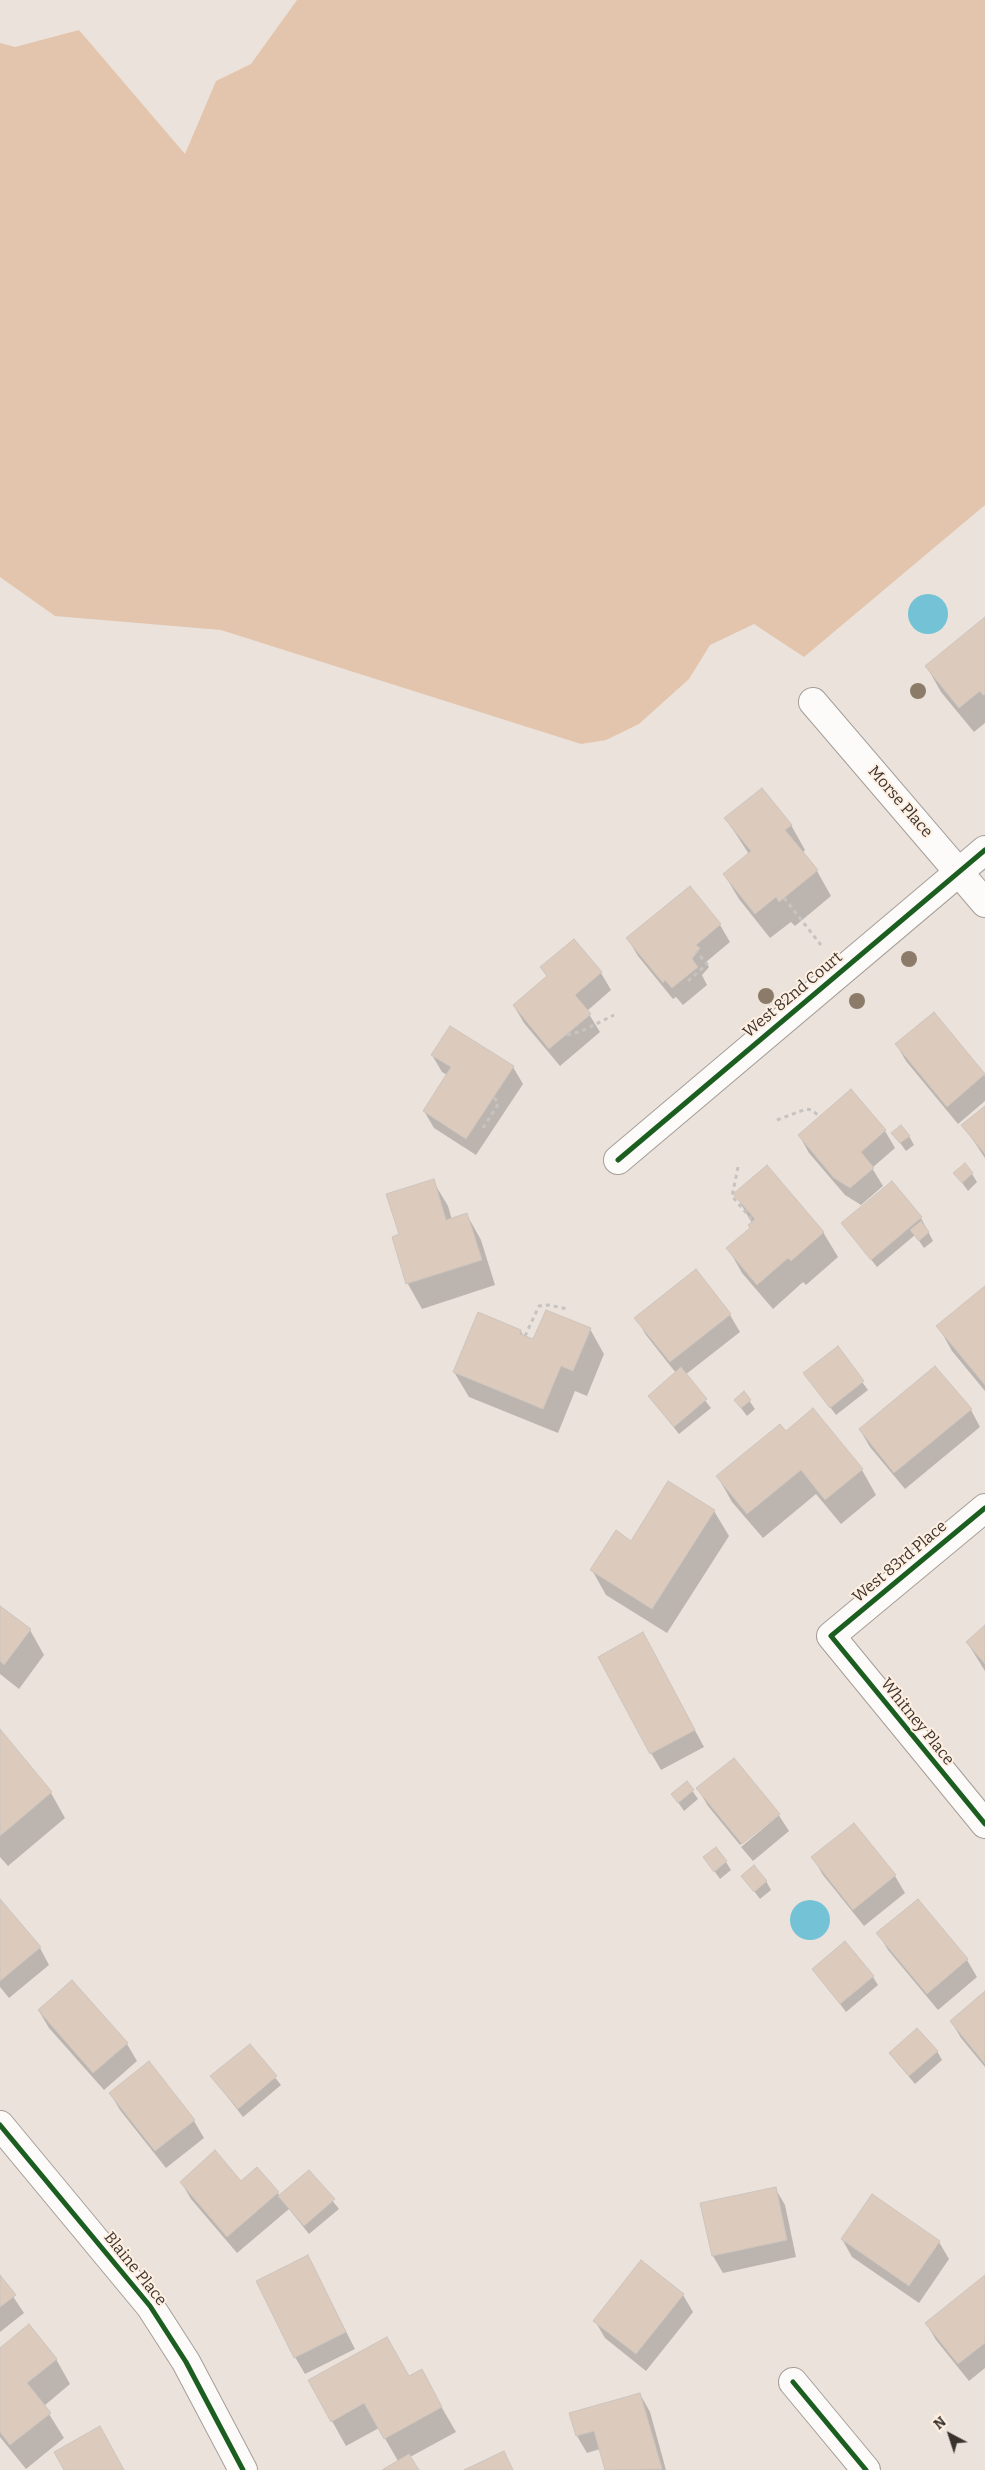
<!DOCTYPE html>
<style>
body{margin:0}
#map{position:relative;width:985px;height:2470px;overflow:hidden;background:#ebe2db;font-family:Bitter,serif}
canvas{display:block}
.north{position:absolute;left:925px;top:2410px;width:50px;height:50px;-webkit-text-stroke:4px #ffefe1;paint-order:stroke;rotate:320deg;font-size:14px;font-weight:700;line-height:20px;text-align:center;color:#39332e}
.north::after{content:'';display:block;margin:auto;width:18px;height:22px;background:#39332e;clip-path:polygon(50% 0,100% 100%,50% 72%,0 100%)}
</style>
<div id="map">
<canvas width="985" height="2470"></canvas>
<div class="north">N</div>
</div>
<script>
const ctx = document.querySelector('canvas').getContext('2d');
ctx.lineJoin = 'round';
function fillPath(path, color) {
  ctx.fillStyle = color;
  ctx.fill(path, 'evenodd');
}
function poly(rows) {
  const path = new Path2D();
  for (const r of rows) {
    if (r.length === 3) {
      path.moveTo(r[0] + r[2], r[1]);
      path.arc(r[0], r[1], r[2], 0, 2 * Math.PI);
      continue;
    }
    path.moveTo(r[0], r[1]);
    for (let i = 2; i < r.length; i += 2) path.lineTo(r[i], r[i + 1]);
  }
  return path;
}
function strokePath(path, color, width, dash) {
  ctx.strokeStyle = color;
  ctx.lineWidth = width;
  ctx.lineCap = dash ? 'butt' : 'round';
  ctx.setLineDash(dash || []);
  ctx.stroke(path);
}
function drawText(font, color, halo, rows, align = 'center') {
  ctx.font = font + ' Bitter,serif';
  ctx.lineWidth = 4;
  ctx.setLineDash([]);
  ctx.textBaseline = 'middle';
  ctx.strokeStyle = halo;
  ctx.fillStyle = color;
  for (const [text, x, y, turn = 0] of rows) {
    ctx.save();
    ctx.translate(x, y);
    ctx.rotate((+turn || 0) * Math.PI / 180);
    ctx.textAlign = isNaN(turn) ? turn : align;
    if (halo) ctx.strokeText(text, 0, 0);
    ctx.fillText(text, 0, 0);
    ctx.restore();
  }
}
fillPath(poly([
 [297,0,985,0,985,505,804,657,754,624,710,645,689,679,639,724,606,740,581,744,221,630,55,616,0,577,0,43,15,47,79,30,185,154,216,81,251,64]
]), '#e2c5ac');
fillPath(poly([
 [928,614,20],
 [810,1920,20]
]), '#73c2d5');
fillPath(poly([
 [985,618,985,723,974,732,941,692,927,667],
 [726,819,791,825,805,850,802,853,817,871,831,896,795,926,791,922,770,938,739,899,724,874,749,854],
 [690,888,720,925,730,942,706,962,709,967,702,975,707,985,683,1005,676,997,673,999,638,956,628,939],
 [574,940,601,973,611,990,587,1011,600,1032,560,1066,524,1023,514,1006,548,978,541,967],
 [934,1014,985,1076,985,1101,958,1124,906,1061,896,1044],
 [432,1055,513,1067,523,1084,476,1155,434,1128,424,1111,447,1075,442,1072],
 [851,1091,885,1131,895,1148,872,1168,883,1186,861,1205,845,1195,809,1153,799,1135],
 [985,1107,985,1158,963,1125],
 [893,1133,909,1136,914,1145,906,1151],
 [955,1173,972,1174,977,1182,968,1191],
 [433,1181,448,1206,452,1220,467,1215,481,1240,495,1285,422,1309,408,1284,393,1238,401,1235],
 [891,1183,921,1218,933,1241,924,1248,915,1235,877,1267,842,1223],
 [735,1194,823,1232,838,1257,806,1285,803,1282,773,1309,742,1273,728,1248,751,1228,752,1223],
 [985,1288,985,1391,952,1351,938,1326],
 [730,1315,740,1332,685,1375,711,1408,679,1434,649,1396,676,1373,646,1335,636,1318],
 [590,1329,604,1354,587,1396,575,1391,558,1433,469,1397,454,1372,521,1331,524,1337,533,1341],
 [837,1348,868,1390,836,1415,805,1373],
 [744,1393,755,1409,747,1416,735,1400],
 [971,1410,980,1427,905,1489,870,1447,860,1430],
 [786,1432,862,1470,876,1495,841,1524,816,1494,763,1538,732,1502,718,1477],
 [669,1482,714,1511,729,1536,667,1633,606,1595,592,1570,631,1542],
 [0,1608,30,1630,44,1655,19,1689,0,1674],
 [985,1627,985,1671,967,1642],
 [652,1651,704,1747,661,1770,651,1753],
 [0,1731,51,1793,65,1818,8,1866,0,1857],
 [687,1783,698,1799,684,1811,673,1795],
 [698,1789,778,1813,740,1845,708,1806],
 [778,1814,789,1831,753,1861,741,1847,778,1816],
 [854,1825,895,1876,905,1893,864,1926,823,1875,813,1858],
 [705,1858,726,1862,731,1870,720,1879],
 [743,1876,766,1881,771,1890,760,1899],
 [0,1901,40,1948,49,1965,9,1998,0,1987],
 [918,1901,967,1960,977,1977,938,2010,888,1950,878,1933],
 [814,1969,873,1977,878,1985,846,2012],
 [72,1982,127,2044,137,2061,104,2090,49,2028,39,2011],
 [985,1993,985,2067,961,2038,951,2021],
 [249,2045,281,2085,243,2117,212,2077],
 [937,2051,942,2060,915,2084,890,2054],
 [110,2093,194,2121,204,2138,166,2168,120,2110],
 [309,2171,339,2209,309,2234,289,2209,237,2253,191,2199,181,2182,241,2183,278,2193,280,2197],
 [775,2188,785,2205,796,2257,723,2273,713,2256,702,2204],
 [873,2196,939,2242,949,2259,919,2303,852,2257,842,2239],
 [308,2257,355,2349,305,2374,295,2357],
 [985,2276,985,2368,969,2381,936,2340,926,2323],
 [0,2277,24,2313,0,2332],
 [683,2295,693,2312,646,2371,605,2338,595,2321],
 [0,2349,56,2359,70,2384,44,2406,64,2438,26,2469,0,2437],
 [409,2377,435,2396,456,2432,410,2457,417,2470,384,2470,398,2461,379,2428,346,2446,332,2421],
 [640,2394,650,2412,666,2470,606,2470,600,2449,587,2453,577,2436,571,2414]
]), '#0003');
const building = poly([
 [985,617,985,694,983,695,980,691,959,708,925,666,985,617],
 [762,788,792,825,785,830,818,870,779,902,776,897,755,914,723,874,751,851,724,818,762,788],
 [690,886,721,924,696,945,700,948,692,959,698,967,672,988,665,980,663,983,626,938,690,886],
 [574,939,602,972,575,995,591,1014,549,1049,513,1005,547,976,540,967,574,939],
 [934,1012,985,1074,947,1107,895,1044,934,1012],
 [450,1026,514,1066,466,1139,423,1111,451,1067,431,1055,450,1026],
 [851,1089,886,1130,861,1152,874,1168,850,1188,834,1178,798,1135,851,1089],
 [985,1106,985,1154,961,1125,985,1106],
 [901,1125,910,1136,900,1143,891,1133,901,1125],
 [965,1163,973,1173,962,1183,953,1173,965,1163],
 [767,1165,824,1232,791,1261,788,1258,757,1285,726,1248,750,1228,748,1225,755,1219,733,1194,767,1165],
 [434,1179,446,1220,467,1213,482,1260,406,1284,392,1237,399,1234,386,1194,434,1179],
 [892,1181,922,1217,871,1260,841,1223,892,1181],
 [921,1221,929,1232,919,1241,910,1230,921,1221],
 [696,1269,731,1314,670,1362,634,1318,696,1269],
 [985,1286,985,1385,936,1326,985,1286],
 [546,1310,591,1328,573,1371,561,1366,543,1409,453,1372,478,1312,521,1330,520,1334,533,1339,546,1310],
 [838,1346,864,1381,830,1408,803,1373,838,1346],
 [935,1366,972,1409,894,1473,859,1429,935,1366],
 [681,1367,707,1399,674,1427,648,1396,681,1367],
 [744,1391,751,1400,741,1408,734,1400,744,1391],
 [813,1408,863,1469,825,1500,801,1470,747,1514,716,1476,780,1424,786,1431,813,1408],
 [668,1481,715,1510,652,1609,590,1570,616,1530,631,1541,668,1481],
 [0,1606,31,1629,4,1665,0,1661,0,1606],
 [985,1625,985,1664,966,1642,985,1625],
 [643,1632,695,1730,650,1754,598,1657,643,1632],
 [0,1729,52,1792,0,1836,0,1729],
 [734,1758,780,1814,742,1844,696,1788,734,1758],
 [687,1781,694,1790,678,1803,671,1794,687,1781],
 [854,1823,896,1875,853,1910,811,1857,854,1823],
 [716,1847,727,1861,714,1872,703,1857,716,1847],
 [754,1865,767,1881,754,1892,741,1876,754,1865],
 [0,1899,41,1947,0,1981,0,1899],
 [918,1899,968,1959,927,1994,876,1933,918,1899],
 [845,1941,874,1976,840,2004,812,1969,845,1941],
 [72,1980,128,2043,93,2073,38,2010,72,1980],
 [985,1991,985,2064,950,2021,985,1991],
 [917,2028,938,2051,909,2076,889,2053,917,2028],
 [250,2044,277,2076,238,2109,210,2076,250,2044],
 [149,2061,195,2120,155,2151,109,2093,149,2061],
 [215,2150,241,2181,257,2167,279,2192,227,2237,180,2182,215,2150],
 [309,2170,335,2199,304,2226,278,2196,309,2170],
 [776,2187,787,2240,712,2256,700,2203,776,2187],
 [872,2194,940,2241,909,2286,841,2239,872,2194],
 [308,2255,346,2332,294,2358,256,2281,308,2255],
 [641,2260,684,2294,636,2354,593,2321,641,2260],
 [0,2275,16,2295,0,2307,0,2275],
 [985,2275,985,2343,958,2364,925,2323,985,2275],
 [29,2324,57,2359,27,2383,51,2413,10,2445,0,2432,0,2348,29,2324],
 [387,2337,409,2376,422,2369,442,2407,384,2439,364,2403,331,2422,308,2380,387,2337],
 [640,2393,662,2469,605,2470,594,2431,576,2436,569,2413,640,2393],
 [100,2426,124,2470,64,2470,54,2452,100,2426],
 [504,2451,513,2470,464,2470,504,2451],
 [409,2454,419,2470,382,2470,409,2454]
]);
fillPath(building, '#dccbbc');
strokePath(building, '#ccc4be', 1);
const minor = poly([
 [813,702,985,903],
 [618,1160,985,850],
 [985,1508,831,1636,985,1824],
 [0,2125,150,2306,186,2362,243,2470],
 [793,2382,866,2470]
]);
strokePath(minor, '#a59e98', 30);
strokePath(poly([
 [784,898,821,945],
 [688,981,707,964,696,951],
 [567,1035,582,1031,614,1015],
 [777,1120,806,1109,812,1110,819,1116],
 [483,1128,497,1106,498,1102,493,1097],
 [738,1167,732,1196,753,1221],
 [525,1336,539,1306,548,1305,568,1309]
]), '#c6c3c0', 3, [4, 4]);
strokePath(minor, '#fcfbfa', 28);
strokePath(poly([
 [618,1160,985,850],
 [985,1508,831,1636,985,1824],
 [0,2125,150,2306,186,2362,243,2470],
 [793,2382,866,2470]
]), '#1b5e20', 5);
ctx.fillStyle = '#8d7b69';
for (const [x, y] of [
 [918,691],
 [909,959],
 [766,996],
 [857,1001]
]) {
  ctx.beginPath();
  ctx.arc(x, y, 8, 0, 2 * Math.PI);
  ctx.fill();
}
drawText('16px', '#39332e', '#ffefe1', [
 ["Morse Place",900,802,49],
 ["West 82nd Court",793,995,-40],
 ["West 83rd Place",900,1562,-40],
 ["Whitney Place",917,1722,51],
 ["Blaine Place",135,2269,51]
]);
</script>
